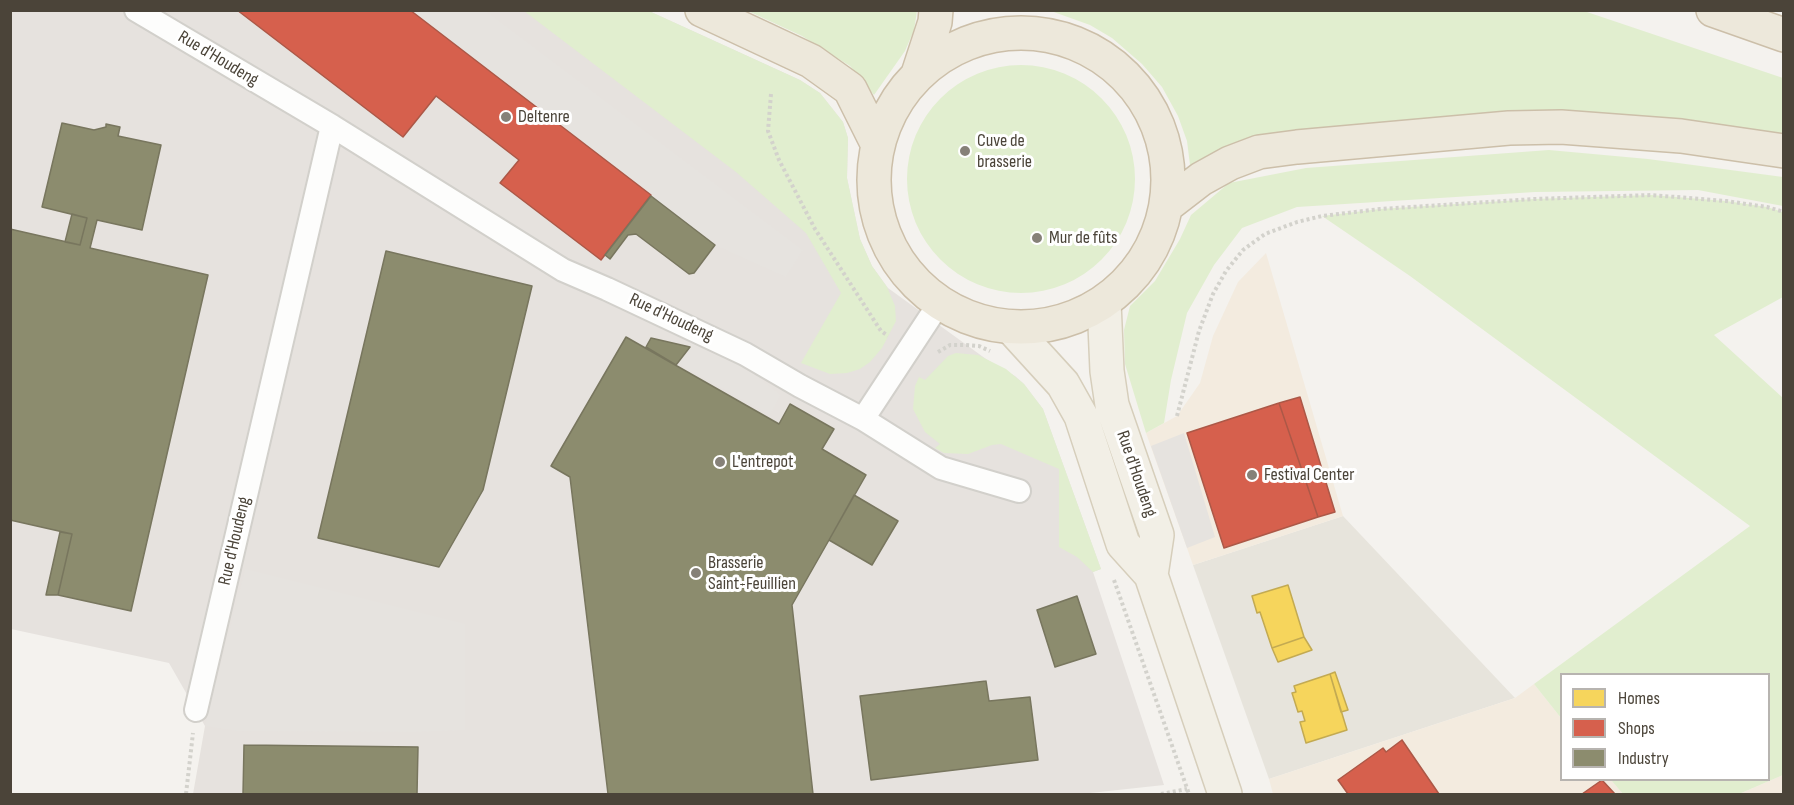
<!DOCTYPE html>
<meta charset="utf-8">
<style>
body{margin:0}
#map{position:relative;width:1794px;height:805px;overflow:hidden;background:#f4f2ee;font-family:"Sofia Sans Condensed",sans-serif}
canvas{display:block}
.frame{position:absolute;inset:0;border:12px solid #4b4439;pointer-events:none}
.legend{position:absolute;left:1560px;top:673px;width:210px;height:108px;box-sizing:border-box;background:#fff;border:2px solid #b7b4b0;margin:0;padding:8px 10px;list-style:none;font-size:18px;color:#4b4439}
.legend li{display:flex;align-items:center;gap:12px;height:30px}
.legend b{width:30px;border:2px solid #b7b4b0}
</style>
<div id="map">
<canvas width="1794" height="805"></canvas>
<div class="frame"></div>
<ul class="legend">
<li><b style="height:16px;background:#f6d55c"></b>Homes</li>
<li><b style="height:16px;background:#d6604d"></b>Shops</li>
<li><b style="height:16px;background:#8c8c6e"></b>Industry</li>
</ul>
</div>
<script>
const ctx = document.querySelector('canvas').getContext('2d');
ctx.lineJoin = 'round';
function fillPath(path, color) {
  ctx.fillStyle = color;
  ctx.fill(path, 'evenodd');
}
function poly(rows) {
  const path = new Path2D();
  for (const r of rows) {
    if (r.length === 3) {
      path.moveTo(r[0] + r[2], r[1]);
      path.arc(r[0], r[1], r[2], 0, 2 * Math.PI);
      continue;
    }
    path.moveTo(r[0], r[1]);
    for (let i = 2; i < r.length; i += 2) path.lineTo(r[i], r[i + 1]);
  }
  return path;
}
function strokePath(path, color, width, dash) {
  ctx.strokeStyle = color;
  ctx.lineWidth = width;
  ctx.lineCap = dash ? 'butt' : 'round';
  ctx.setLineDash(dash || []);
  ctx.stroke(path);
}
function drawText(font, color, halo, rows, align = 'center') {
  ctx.font = font + ' "Sofia Sans Condensed",sans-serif';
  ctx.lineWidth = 6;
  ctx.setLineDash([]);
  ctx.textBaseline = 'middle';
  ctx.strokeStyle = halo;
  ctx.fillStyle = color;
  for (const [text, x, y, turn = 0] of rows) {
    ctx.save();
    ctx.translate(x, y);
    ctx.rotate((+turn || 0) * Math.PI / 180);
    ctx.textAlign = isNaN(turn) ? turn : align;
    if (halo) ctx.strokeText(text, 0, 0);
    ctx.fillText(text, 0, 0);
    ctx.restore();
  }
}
fillPath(poly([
 [1343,516,1515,698,1269,779,1193,565]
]), '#e7e4dc');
fillPath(poly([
 [1266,253,1343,516,1193,565,1146,433,1177,416,1200,383,1213,336,1238,282],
 [1534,684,1561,718,1562,780,1611,780,1623,794,1273,794,1269,779,1515,698],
 [1783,775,1783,794,1739,794]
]), '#f3ebdf');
fillPath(poly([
 [11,11,649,11,800,80,820,93,843,122,848,138,847,178,860,239,872,266,888,288,986,359,1015,376,1024,384,1043,409,1101,569,1093,572,1164,785,1081,794,193,794,205,726,169,663,11,629]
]), '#e6e2de');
fillPath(poly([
 [524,11,649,11,800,80,820,93,843,122,848,138,847,178,860,239,872,266,887,287,895,306,896,321,882,348,870,362,860,369,847,373,830,374,801,363,841,293,806,233,736,172],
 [748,11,917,11,914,30,905,51,874,95,850,66,802,36],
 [1051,11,1584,11,1783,78,1783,140,1280,134,1224,147,1190,165,1187,141,1178,116,1162,87,1142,64,1112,38,1090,25],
 [1021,179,114],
 [1549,150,1648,159,1783,177,1783,206,1698,190,1535,192,1297,207,1242,228,1214,265,1187,313,1171,380,1164,423,1146,433,1125,364,1124,330,1130,306,1155,281,1180,239,1191,215,1229,183,1306,168],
 [1651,195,1726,201,1767,207,1783,212,1783,297,1714,335,1783,398,1783,775,1739,794,1623,794,1611,780,1768,780,1768,674,1562,674,1561,718,1534,684,1750,526,1410,276,1322,216,1380,209,1534,199],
 [956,353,978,355,1006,369,1024,384,1043,409,1101,569,1093,572,1077,557,1059,547,1059,469,1001,444,992,445,968,454,944,453,935,448,940,444,925,432,913,409,915,386,919,377,925,380,948,356]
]), '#e1eecf');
fillPath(poly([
 [410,11,486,11,803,250,786,277,715,245],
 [691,338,749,370,781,395,770,415,677,363],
 [1184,433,1215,537,1187,548,1151,446],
 [245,569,465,624,465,730,413,732,237,731,205,726]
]), '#e6e3df');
const homes = poly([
 [1288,585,1304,637,1272,648,1260,612,1257,613,1252,596,1288,585],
 [1304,637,1312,650,1278,662,1272,648,1304,637],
 [1335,672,1348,710,1341,712,1330,674,1335,672],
 [1330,674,1347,730,1306,743,1300,722,1305,721,1302,711,1298,712,1292,693,1296,692,1294,686,1330,674]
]);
fillPath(homes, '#f6d55c');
strokePath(homes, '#c3aa52', 1.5);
const shops = poly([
 [237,10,410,10,651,195,601,260,500,183,519,160,436,96,403,137,237,10],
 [1300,397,1335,512,1318,517,1279,403,1300,397],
 [1279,403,1318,517,1224,548,1187,433,1279,403],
 [1402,740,1439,794,1348,794,1338,780,1383,748,1386,752,1402,740],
 [1602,780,1615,794,1582,794,1602,780]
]);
fillPath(shops, '#d6604d');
strokePath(shops, '#ac5847', 1.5);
const industry = poly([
 [62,123,94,130,106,127,106,124,120,127,118,136,161,145,142,230,97,220,90,248,208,275,131,611,58,595,72,534,10,520,10,229,80,245,87,218,42,207,62,123],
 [651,196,715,245,694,273,689,274,636,234,628,235,610,259,605,255,651,196],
 [72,214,87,218,80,245,65,242,72,214],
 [386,251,532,286,483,490,439,567,318,538,386,251],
 [626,337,779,424,790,404,834,429,822,449,866,475,792,605,813,794,608,794,570,477,551,466,626,337],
 [651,338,690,347,676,365,646,347,651,338],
 [854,495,898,521,872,565,829,540,854,495],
 [60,532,72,534,58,595,46,595,60,532],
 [1077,596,1096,654,1055,667,1037,610,1077,596],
 [986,681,989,701,1030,697,1038,760,871,780,860,696,986,681],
 [244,745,418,747,417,794,243,794,244,745]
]);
fillPath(industry, '#8c8c6e');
strokePath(industry, '#78765e', 1.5);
const street = poly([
 [136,10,332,126,563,270,607,289,745,354,800,386,863,419,941,468,1019,491],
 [863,419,940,302],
 [196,710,332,126]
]);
const primary = poly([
 [1104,302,1107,371,1112,405,1157,535,1151,575],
 [1011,327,1063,384,1081,416,1123,544,1151,575,1225,794]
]);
const highway = poly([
 [702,10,811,61,850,89,878,145],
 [1713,10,1784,35],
 [1021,180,147],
 [918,74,935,22,936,10],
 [1166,206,1201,179,1230,163,1259,152,1297,147,1509,128,1561,127,1681,136,1784,151]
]);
strokePath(street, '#d2d0cb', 26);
strokePath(primary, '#d6cebb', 36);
strokePath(highway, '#ccbfa9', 36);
strokePath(poly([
 [771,94,768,131,779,160,815,229,881,331,888,336],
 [938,352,950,345,966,345,979,346,990,351],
 [1177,416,1199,331,1213,294,1226,271,1243,250,1265,234,1297,222,1322,216,1380,209,1534,199,1651,195,1726,201,1767,207,1784,212],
 [1114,580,1189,794],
 [186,794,193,733],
 [1161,794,1187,789]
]), '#d3d2cc', 4, [3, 3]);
strokePath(street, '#fdfdfc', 22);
strokePath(primary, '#f2efe6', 33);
strokePath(highway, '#ede8db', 33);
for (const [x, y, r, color] of [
 [506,117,6,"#868178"],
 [965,151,6,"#868178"],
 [1037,238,6,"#868178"],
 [720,462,6,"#868178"],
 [1252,475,6,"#868178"],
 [696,573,6,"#868178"]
]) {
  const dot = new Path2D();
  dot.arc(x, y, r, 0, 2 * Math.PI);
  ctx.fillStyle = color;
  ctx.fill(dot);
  strokePath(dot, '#fff', 2);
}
drawText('18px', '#4b4439', '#fff', [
 ["Rue d'Houdeng",218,59,31],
 ["Rue d'Houdeng",671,318,25],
 ["Rue d'Houdeng",1136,474,71],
 ["Rue d'Houdeng",235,541,-77]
]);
drawText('18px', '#4b4439', '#fff', [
 ["Deltenre",518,117],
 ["Cuve de",977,141],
 ["brasserie",977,162],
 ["Mur de fûts",1049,238],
 ["L'entrepot",732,462],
 ["Festival Center",1264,475],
 ["Brasserie",708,563],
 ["Saint-Feuillien",708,584]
], 'left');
</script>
